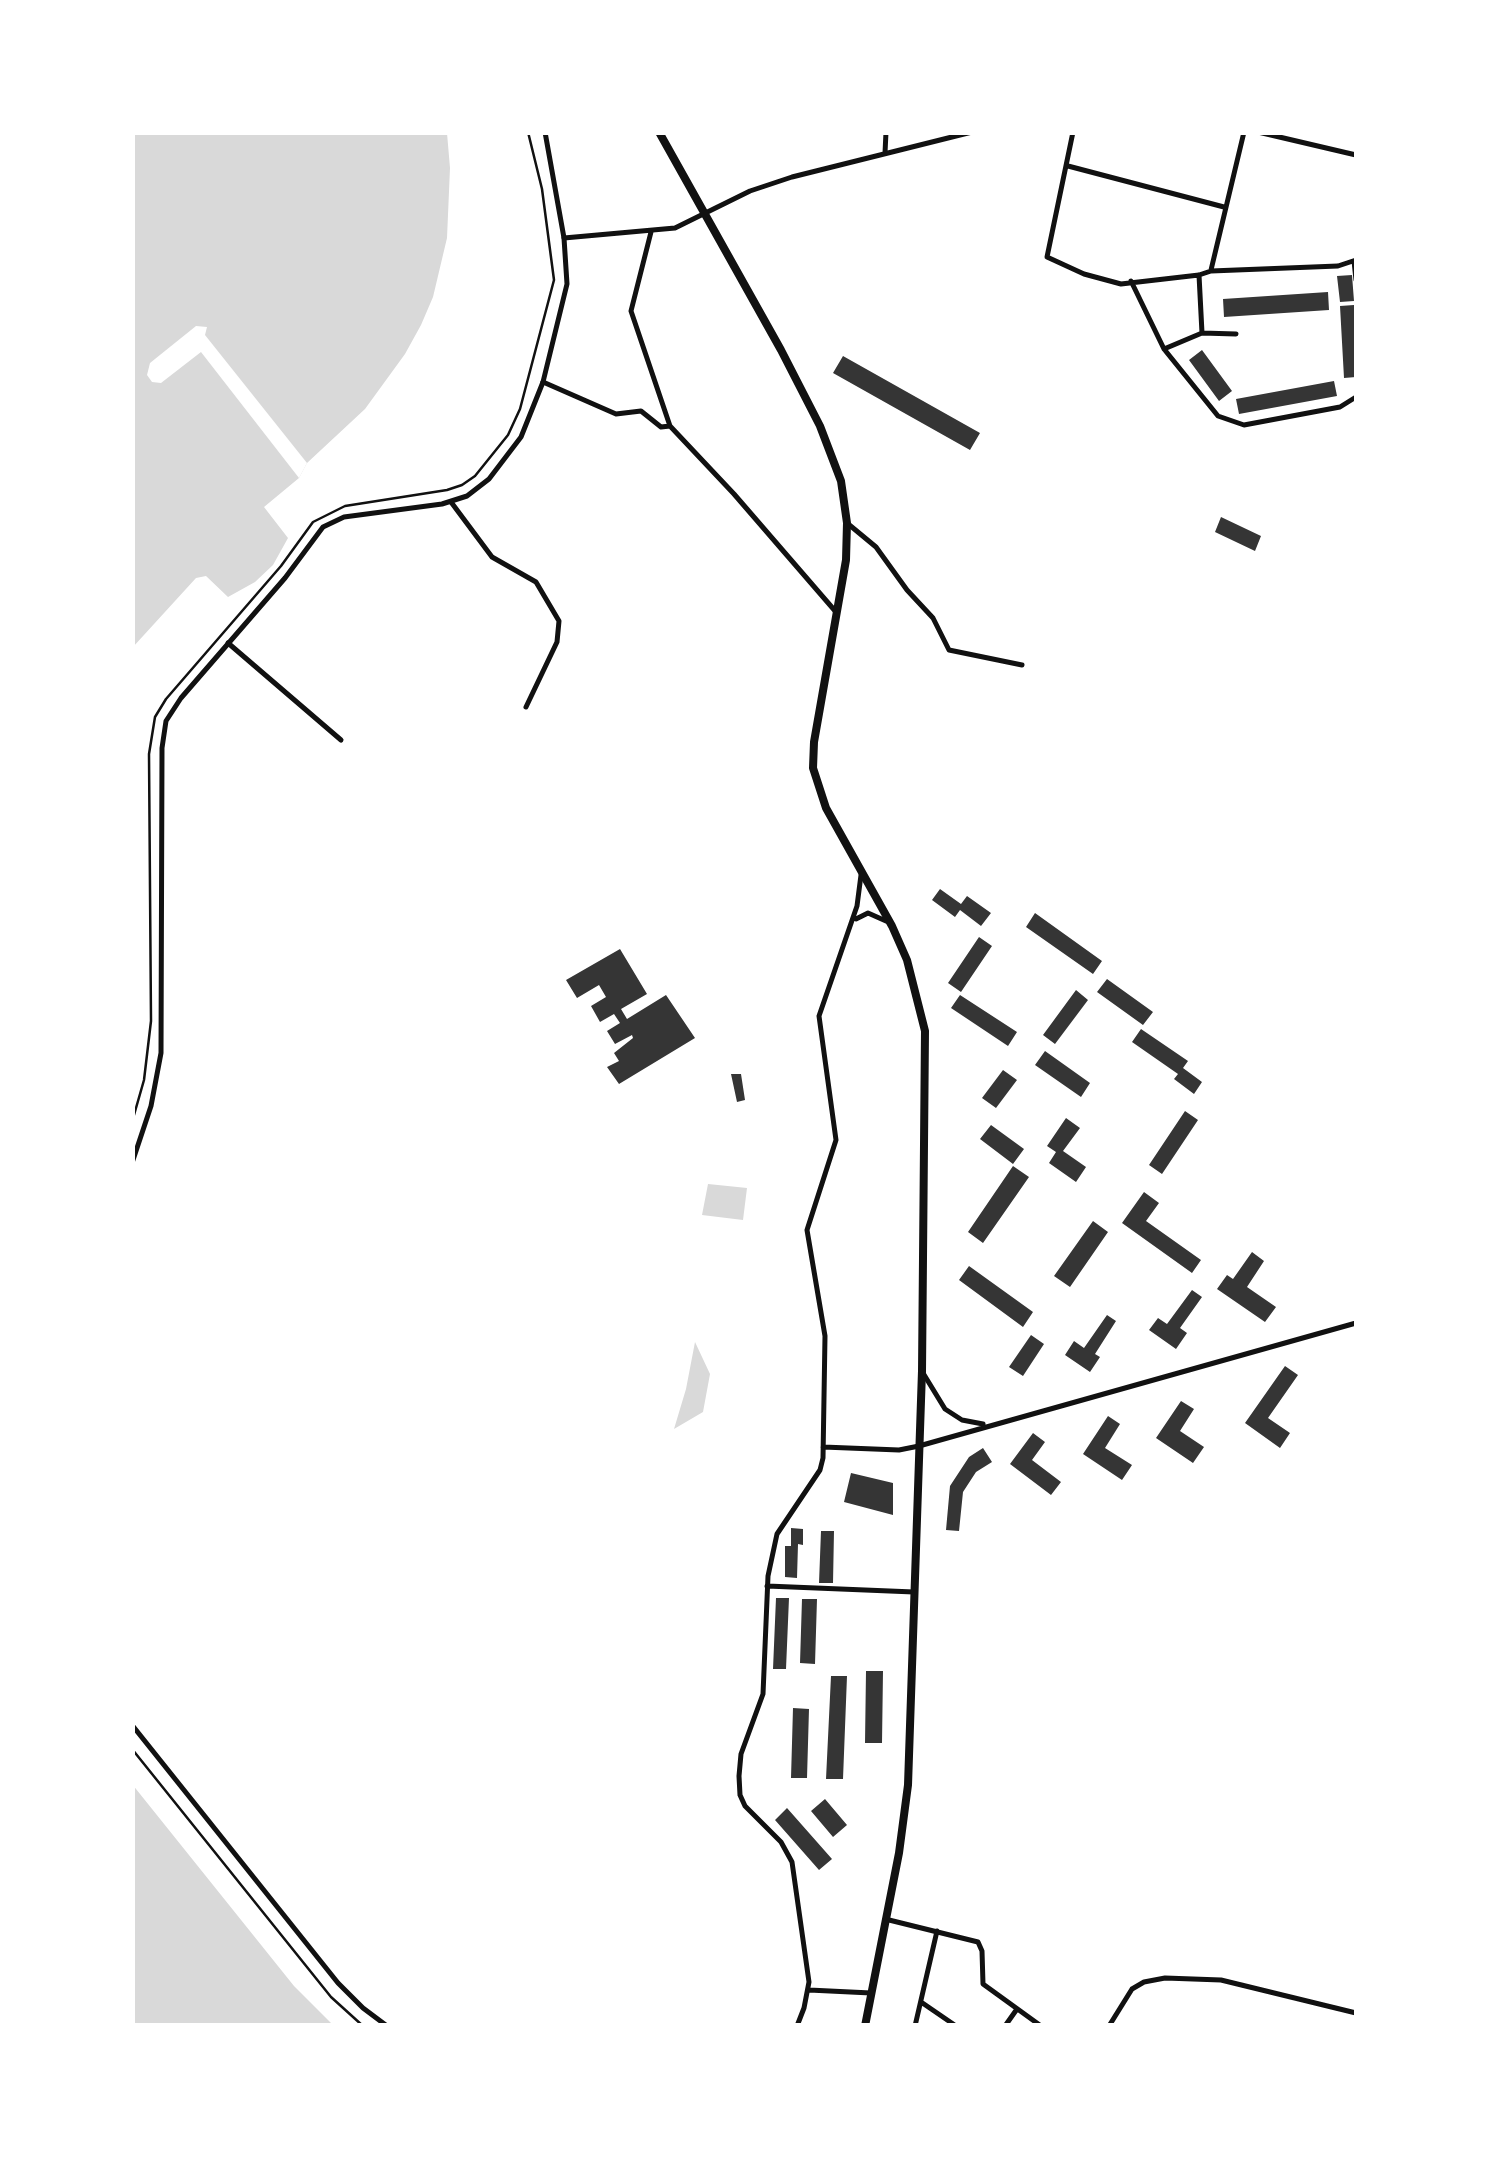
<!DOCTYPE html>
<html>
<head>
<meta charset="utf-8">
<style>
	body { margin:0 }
	#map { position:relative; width:1489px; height:2158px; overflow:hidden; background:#fff; font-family:"Source Sans 3",sans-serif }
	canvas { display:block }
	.frame { position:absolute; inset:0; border:135px solid #fff; pointer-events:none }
</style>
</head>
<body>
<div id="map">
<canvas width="1489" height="2158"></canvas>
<div class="frame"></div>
</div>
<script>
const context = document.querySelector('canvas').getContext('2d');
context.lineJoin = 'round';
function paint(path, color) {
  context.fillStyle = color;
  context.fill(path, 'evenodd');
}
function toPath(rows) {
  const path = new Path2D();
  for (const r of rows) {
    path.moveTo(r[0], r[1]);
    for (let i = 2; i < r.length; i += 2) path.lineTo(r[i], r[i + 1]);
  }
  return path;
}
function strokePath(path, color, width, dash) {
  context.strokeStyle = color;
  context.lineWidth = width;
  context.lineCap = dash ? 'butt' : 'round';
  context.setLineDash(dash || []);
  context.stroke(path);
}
paint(toPath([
	[133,133,447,133,450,168,447,238,433,297,421,325,405,354,365,409,307,463,299,478,264,507,288,538,273,565,255,582,228,597,206,576,196,578,133,647],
	[708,1184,747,1188,743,1220,702,1215],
	[695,1342,710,1374,703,1412,674,1429,686,1389],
	[132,1784,294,1986,333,2025,133,2025]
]), '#d9d9d9');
paint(toPath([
	[196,326,207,327,205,335,307,463,299,478,201,352,161,383,152,382,147,375,150,363]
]), '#fff');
paint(toPath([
	[1352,275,1354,301,1340,302,1337,276],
	[1328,292,1329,310,1224,317,1223,299],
	[1354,305,1356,377,1344,378,1340,306],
	[1202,350,1232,391,1219,401,1189,360],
	[843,356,980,433,970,450,833,373],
	[1334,381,1337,396,1239,414,1236,399],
	[1221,517,1261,536,1255,551,1215,532],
	[940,889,961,904,967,896,991,913,981,926,960,910,955,917,932,900],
	[1035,913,1102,961,1093,974,1026,927],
	[979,937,992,946,961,992,948,983],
	[620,949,647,994,621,1009,627,1019,666,995,695,1038,619,1084,607,1067,619,1061,614,1053,633,1038,632,1035,615,1044,607,1031,620,1023,614,1014,600,1022,591,1006,606,997,599,985,577,998,566,980],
	[1107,979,1153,1012,1143,1025,1097,992],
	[1076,990,1088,1000,1055,1044,1043,1035],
	[960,995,1017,1032,1008,1046,951,1008],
	[1141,1029,1188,1061,1183,1068,1202,1082,1194,1094,1174,1079,1178,1074,1132,1042],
	[1045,1051,1090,1083,1081,1097,1035,1065],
	[1003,1070,1017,1080,996,1108,982,1098],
	[731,1074,741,1074,745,1100,737,1102],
	[1185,1111,1198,1120,1162,1174,1149,1165],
	[1066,1118,1080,1128,1063,1151,1086,1167,1076,1182,1049,1163,1056,1152,1047,1146],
	[991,1125,1024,1149,1013,1164,980,1139],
	[1013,1166,1029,1177,983,1243,968,1232],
	[1144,1192,1159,1203,1146,1221,1201,1260,1192,1273,1122,1223],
	[1093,1221,1108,1232,1070,1287,1054,1276],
	[1252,1252,1264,1261,1247,1287,1276,1307,1265,1322,1217,1289,1227,1275,1233,1279],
	[969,1266,1033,1312,1023,1327,959,1280],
	[1192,1290,1202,1297,1180,1328,1187,1333,1176,1349,1149,1330,1158,1318,1167,1324],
	[1107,1315,1116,1321,1095,1354,1100,1357,1090,1372,1065,1355,1074,1341,1084,1348],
	[1031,1335,1044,1344,1023,1376,1009,1367],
	[1285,1366,1298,1375,1268,1418,1290,1433,1280,1448,1245,1423],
	[1181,1401,1194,1409,1180,1431,1204,1447,1193,1463,1156,1438],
	[1108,1416,1120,1424,1105,1448,1132,1465,1122,1480,1083,1454],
	[1033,1433,1045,1442,1032,1460,1061,1482,1051,1495,1010,1464],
	[983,1448,992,1462,976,1472,963,1492,959,1531,946,1530,950,1486,969,1457],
	[851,1473,893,1483,893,1515,844,1502],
	[791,1528,803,1529,803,1545,798,1544,797,1578,785,1577,785,1546,791,1546],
	[821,1531,834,1531,833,1583,819,1583],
	[776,1598,789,1598,786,1669,773,1669],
	[802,1599,817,1599,815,1664,800,1663],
	[866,1671,883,1671,882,1743,865,1743],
	[831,1676,847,1676,843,1779,826,1779],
	[793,1708,809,1709,807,1778,791,1778],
	[825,1799,847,1825,833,1837,811,1811],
	[787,1808,832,1859,819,1870,775,1820]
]), '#353535');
strokePath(toPath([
	[132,1122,144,1080,151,1021,149,754,155,717,166,699,281,566,313,522,345,506,447,490,462,485,475,476,508,435,520,409,554,280,542,189,528,132],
	[132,1749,331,1997,363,2026]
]), '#111', 2.5);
strokePath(toPath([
	[1073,132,1047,257,1084,274,1121,284,1199,275,1211,271,1338,266,1356,260],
	[1258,132,1356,155],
	[885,153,886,132],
	[1068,166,1224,207],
	[651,232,631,311,670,426,734,494,836,612],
	[564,238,675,228,750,191,792,177,972,132],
	[1354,261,1356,280],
	[1211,270,1244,132],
	[1199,275,1202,333,1236,334],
	[1131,281,1164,349,1218,416,1244,425,1340,407,1356,397],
	[1164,349,1202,333],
	[543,382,616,414,641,411,661,427,670,426],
	[451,502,492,557,536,582,559,621,557,642,526,707],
	[847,523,876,547,907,590,933,618,949,650,1022,665],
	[228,643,341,740],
	[856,919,868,913,886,921],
	[823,1447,899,1450,919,1446],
	[767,1586,914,1592],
	[885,1919,978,1942,982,1951,983,1984,1041,2026],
	[809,1990,871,1993],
	[921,2002,956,2026],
	[797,2026,804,2008,809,1982,792,1862,781,1842,745,1806,740,1795,739,1776,741,1754,763,1694,768,1576,777,1534,820,1470,823,1458,825,1336,807,1230,836,1140,819,1016,857,906,861,875],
	[915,2026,937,1931],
	[1005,2026,1017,2009],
	[1109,2026,1132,1989,1144,1982,1165,1978,1221,1980,1356,2013],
	[1161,2026,1178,2026]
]), '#111', 5);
strokePath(toPath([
	[132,1163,151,1106,161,1053,162,748,166,721,181,698,285,578,323,527,344,517,442,504,467,496,489,479,521,437,543,382,567,284,564,238,545,132],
	[923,1373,945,1409,962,1420,983,1424],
	[919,1446,1356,1323],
	[132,1725,338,1983,363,2008,387,2026]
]), '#111', 5);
strokePath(toPath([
	[659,132,781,350,820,426,841,481,847,523,846,560,814,742,813,768,826,808,892,926,907,960,925,1031,922,1371,908,1785,899,1853,865,2026]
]), '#111', 8);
</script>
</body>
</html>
